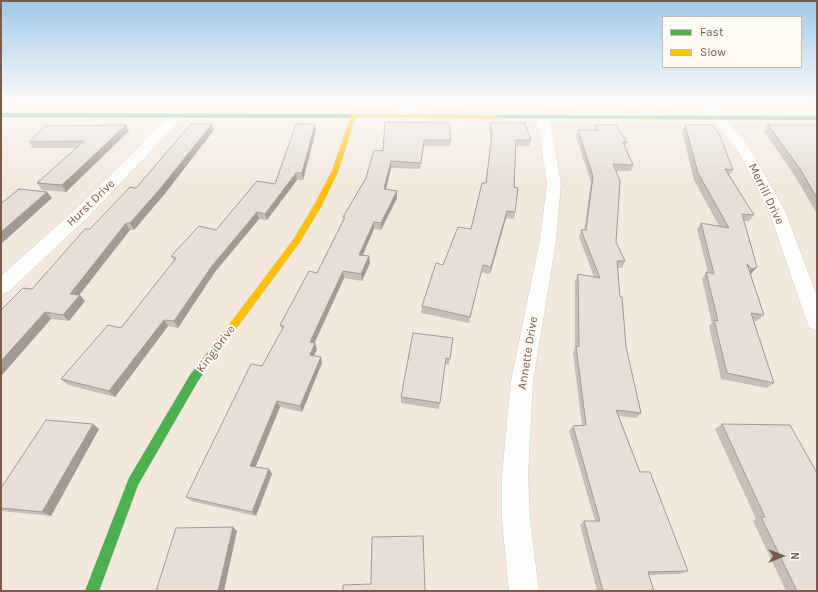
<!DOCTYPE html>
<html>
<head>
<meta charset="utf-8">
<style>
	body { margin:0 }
	#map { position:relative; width:818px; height:592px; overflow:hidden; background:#f9f5f0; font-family:Karla,sans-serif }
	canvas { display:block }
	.frame { position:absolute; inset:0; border:2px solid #7a5c4d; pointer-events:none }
	.legend { position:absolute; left:662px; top:16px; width:140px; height:52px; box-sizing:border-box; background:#fffaf3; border:1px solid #cabbb1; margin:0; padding:5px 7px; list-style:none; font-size:12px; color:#7a5c4d }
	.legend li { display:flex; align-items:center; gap:8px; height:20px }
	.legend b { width:20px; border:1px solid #cabbb1 }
	.north { position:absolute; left:762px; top:536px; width:40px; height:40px; -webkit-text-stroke:3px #fffaf3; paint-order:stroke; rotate:90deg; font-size:11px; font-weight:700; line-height:16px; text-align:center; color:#7a5c4d }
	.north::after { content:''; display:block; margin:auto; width:14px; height:18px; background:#7a5c4d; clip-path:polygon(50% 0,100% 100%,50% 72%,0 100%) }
</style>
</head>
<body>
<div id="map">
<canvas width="818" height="592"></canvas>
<div class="frame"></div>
<ul class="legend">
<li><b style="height:5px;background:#4caf50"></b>Fast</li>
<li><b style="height:5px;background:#ffc107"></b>Slow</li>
</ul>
<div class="north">N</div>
</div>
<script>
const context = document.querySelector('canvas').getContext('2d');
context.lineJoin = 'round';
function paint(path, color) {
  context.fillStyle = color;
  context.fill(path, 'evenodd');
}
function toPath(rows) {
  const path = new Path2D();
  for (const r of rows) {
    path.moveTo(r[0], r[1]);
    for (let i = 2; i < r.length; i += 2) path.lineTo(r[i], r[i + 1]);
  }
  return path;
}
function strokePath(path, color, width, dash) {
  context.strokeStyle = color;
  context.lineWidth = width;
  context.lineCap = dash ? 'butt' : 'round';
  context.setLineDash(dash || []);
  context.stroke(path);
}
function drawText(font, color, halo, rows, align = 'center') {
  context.font = font + ' Karla,sans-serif';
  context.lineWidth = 4;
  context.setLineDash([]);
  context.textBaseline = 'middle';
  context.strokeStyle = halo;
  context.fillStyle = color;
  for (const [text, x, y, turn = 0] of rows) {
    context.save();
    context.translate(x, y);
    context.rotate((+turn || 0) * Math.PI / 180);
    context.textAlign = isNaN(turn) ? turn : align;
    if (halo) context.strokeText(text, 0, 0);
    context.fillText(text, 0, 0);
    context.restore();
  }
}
paint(toPath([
	[1,100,817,100,817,110,1,107],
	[1,119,817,122,817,591,1,591]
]), '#f2e8de');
const street = toPath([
	[399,100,411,100,409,116,407,119,399,119,397,116,399,100],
	[696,100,708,100,748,145,785,211,817,296,817,330,810,328,807,322,769,211,737,149,696,100],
	[178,111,182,112,184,115,182,118,89,216,8,292,1,294,1,276,77,208,174,112,178,111],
	[543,113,547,114,549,117,561,184,556,240,533,381,528,475,530,520,539,591,509,591,502,520,502,475,511,381,540,240,547,184,537,117,539,114,543,113]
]);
const fast = toPath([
	[1,113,358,114,361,116,358,118,1,117,1,113],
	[495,115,817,116,817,120,493,118,492,117,495,115],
	[225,333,228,334,230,337,228,340,198,381,138,485,99,591,85,591,129,478,190,375,222,334,225,333]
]);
const slow = toPath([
	[354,114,495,115,498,117,495,119,356,117,338,171,321,207,300,242,228,340,225,341,222,340,220,337,222,334,293,240,313,207,332,171,351,116,354,114]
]);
strokePath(street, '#d7d1cb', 1);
strokePath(fast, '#d9d2cb', 1);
strokePath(slow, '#d9d2cb', 1);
paint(street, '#fefefd');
paint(fast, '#4caf50');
paint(slow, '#ffc107');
paint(toPath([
	[385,122,451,140,450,146,424,146,420,169,391,168,386,190,397,198,381,230,374,229,363,255,369,256,370,263,362,281,344,278,315,343,317,349,314,355,321,357,322,363,302,412,280,407,255,467,269,469,272,474,256,516,191,501,186,497,262,366,282,330,280,325,317,273,344,220,343,217,383,151],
	[490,123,531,140,529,146,516,146,514,187,515,212,514,219,506,218,490,274,481,272,469,323,421,313,422,306,443,265,471,229,486,183,491,140,489,129],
	[595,125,627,142,625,146,633,165,631,171,616,171,616,242,625,261,622,268,618,268,620,297,626,347,641,413,636,418,619,416,640,472,688,571,681,574,649,575,654,591,597,591,580,525,584,521,595,521,569,431,573,426,582,425,573,353,575,348,575,281,578,274,594,277,579,237,581,230,584,230,591,182,576,136,578,130,594,130],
	[685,125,733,170,729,175,754,215,749,221,744,221,757,267,751,274,750,274,764,315,757,321,754,321,774,383,767,388,721,379,709,326,712,323,702,279,706,272,708,273,697,229,701,223,719,226,694,180,682,131],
	[768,125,817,125,817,214,795,176,764,131],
	[214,130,163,196,134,230,130,230,79,295,85,301,69,321,51,319,1,376,32,289,90,229,136,188],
	[316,130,303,180,297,180,267,220,259,219,215,272,178,328,168,326,115,397,68,385,61,379,121,328,174,261,171,256,216,230,275,184],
	[129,131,66,192,42,190,37,183,77,148,33,148,29,142],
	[453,338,449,365,445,364,439,409,401,403,401,397],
	[93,424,99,429,51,516,1,511,1,488],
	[722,424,817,591,786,591,753,521,756,519,715,429]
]), '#c6bfb9');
paint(toPath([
	[212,124,214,130,163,196,134,230,130,223],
	[315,124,316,130,303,180,302,173],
	[126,125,129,131,66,192,62,185],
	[391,161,391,168,384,196,384,189],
	[296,173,297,180,267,220,265,214],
	[397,191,397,198,381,230,381,223],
	[47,192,52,198,1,244,1,232],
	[507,211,506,218,490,274,491,267],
	[257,212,259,219,215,272,178,328,174,321,212,266],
	[374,222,374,229,360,261,359,255],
	[126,223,130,230,77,298,80,295,85,301,69,321,63,315,70,294],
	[369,256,370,263,362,281,361,274],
	[757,267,751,274,746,276,752,269],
	[343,271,344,278,312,348,310,342],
	[45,312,51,319,1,376,1,361],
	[164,320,168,326,115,397,109,391],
	[315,343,317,349,312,361,310,355],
	[321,357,322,363,302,412,300,406],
	[277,401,280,407,254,471,250,466],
	[93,424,99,429,51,516,42,512],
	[269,469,272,474,256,516,252,512],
	[233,527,237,531,224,591,218,591]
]), '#a19b96');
const building = toPath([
	[385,122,449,123,451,140,424,140,421,163,391,161,384,189,397,191,381,223,374,222,359,255,369,256,361,274,343,271,310,342,315,343,310,355,321,357,300,406,277,401,250,466,269,469,252,512,186,497,251,364,262,366,284,326,280,325,309,271,317,273,345,217,343,217,366,178,374,150,383,151,385,122],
	[490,123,525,123,531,140,516,140,514,187,518,188,515,212,507,211,491,267,483,265,470,317,422,306,436,263,443,265,458,227,471,229,482,183,486,183,492,134,490,123],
	[191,124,212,124,160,189,130,223,126,223,70,294,80,295,63,315,45,312,1,361,1,310,23,288,32,289,85,229,90,229,130,187,136,188,191,124],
	[296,124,315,124,302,173,296,173,265,214,257,212,212,266,174,321,164,320,109,391,61,379,108,325,121,328,176,258,171,256,199,226,216,230,257,181,275,184,296,124],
	[126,125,62,185,37,183,84,141,29,142,45,126,126,125],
	[595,125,616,125,627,142,623,142,633,165,613,164,620,181,616,242,625,261,617,261,620,297,622,297,626,347,641,413,616,410,640,472,650,472,688,571,648,572,654,591,603,591,584,521,600,521,573,426,586,425,576,346,579,347,578,274,600,278,581,230,586,230,593,176,578,130,598,130,595,125],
	[685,125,712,125,719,133,733,170,725,169,754,215,742,214,757,267,752,269,747,264,764,315,751,313,774,383,727,373,714,320,718,321,706,272,714,274,701,223,729,228,698,173,685,125],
	[768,125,817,125,817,198,800,169,768,125],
	[19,189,47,192,1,232,1,202,3,202,19,189],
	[413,333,453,338,450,359,446,358,440,403,401,397,413,333],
	[46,420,93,424,42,512,1,508,1,488,46,420],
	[722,424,790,425,817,473,817,591,797,591,761,517,765,517,722,424],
	[233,527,218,591,156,591,176,528,233,527],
	[423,536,425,591,343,591,343,585,371,584,372,537,423,536]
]);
paint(building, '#e6ded7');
strokePath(building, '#a19b96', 1);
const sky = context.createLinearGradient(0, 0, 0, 183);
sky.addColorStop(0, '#9ec9e9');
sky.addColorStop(0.55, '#fcfaf8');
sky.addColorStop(1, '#fcfaf800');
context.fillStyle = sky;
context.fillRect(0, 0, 818, 183);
drawText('12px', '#7a5c4d', '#fffaf3', [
	["Merrill Drive",766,194,64],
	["Hurst Drive",91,203,-44],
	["King Drive",216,349,-53],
	["Annette Drive",528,353,-81]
]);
</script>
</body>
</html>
